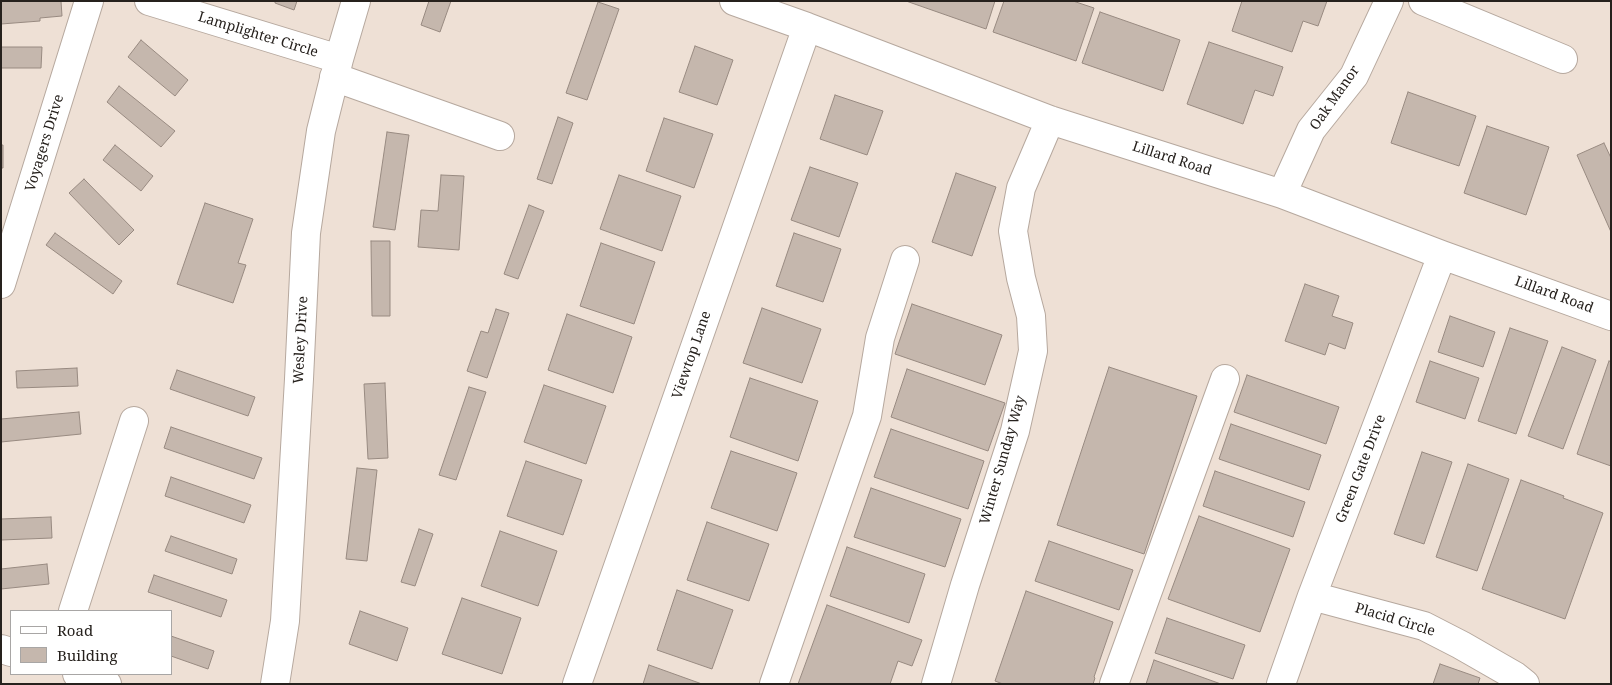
<!DOCTYPE html>
<html>
<head>
<meta charset="utf-8">
<style>
	body { margin:0 }
	#map { position:relative; width:1612px; height:685px; overflow:hidden; background:#eee0d5; font-family:"Noto Serif",serif }
	canvas { display:block }
	.frame { position:absolute; inset:0; border:2px solid #26211d; pointer-events:none }
	.legend { position:absolute; left:10px; top:610px; width:162px; height:65px; box-sizing:border-box; background:#fff; border:1px solid #a8a6a5; margin:0; padding:6px 9px; list-style:none; font-size:15px; color:#26211d }
	.legend li { display:flex; align-items:center; gap:10px; height:25px }
	.legend b { width:25px; border:1px solid #a8a6a5 }
</style>
</head>
<body>
<div id="map">
<canvas width="1612" height="685"></canvas>
<div class="frame"></div>
<ul class="legend">
<li><b style="height:6px;background:#fff"></b>Road</li>
<li><b style="height:14px;background:#c5b7ad"></b>Building</li>
</ul>
</div>
<script>
const context = document.querySelector('canvas').getContext('2d');
context.lineJoin = 'round';
function paint(path, color) {
  context.fillStyle = color;
  context.fill(path, 'evenodd');
}
function toPath(rows) {
  const path = new Path2D();
  for (const r of rows) {
    path.moveTo(r[0], r[1]);
    for (let i = 2; i < r.length; i += 2) path.lineTo(r[i], r[i + 1]);
  }
  return path;
}
function strokePath(path, color, width, dash) {
  context.strokeStyle = color;
  context.lineWidth = width;
  context.lineCap = dash ? 'butt' : 'round';
  context.setLineDash(dash || []);
  context.stroke(path);
}
function drawText(font, color, halo, rows, align = 'center') {
  context.font = font + ' "Noto Serif",serif';
  context.lineWidth = 4;
  context.setLineDash([]);
  context.textBaseline = 'middle';
  context.strokeStyle = halo;
  context.fillStyle = color;
  for (const [text, x, y, turn = 0] of rows) {
    context.save();
    context.translate(x, y);
    context.rotate((+turn || 0) * Math.PI / 180);
    context.textAlign = isNaN(turn) ? turn : align;
    if (halo) context.strokeText(text, 0, 0);
    context.fillText(text, 0, 0);
    context.restore();
  }
}
const building = toPath([
	[1,1,61,1,62,16,40,18,40,21,1,24,1,1],
	[275,1,297,1,294,10,275,3,275,1],
	[429,1,451,1,440,32,421,25,429,1],
	[906,1,995,1,986,29,906,1],
	[1004,1,1073,1,1094,8,1076,61,993,32,1004,1],
	[1242,1,1327,1,1318,26,1303,21,1292,52,1232,31,1242,1],
	[598,2,619,9,587,100,566,93,598,2],
	[1100,12,1180,40,1163,91,1082,63,1100,12],
	[141,40,188,80,175,96,128,57,141,40],
	[1209,42,1283,67,1273,96,1255,90,1243,124,1187,104,1209,42],
	[695,46,733,60,717,105,679,92,695,46],
	[1,47,42,47,41,68,1,68,1,47],
	[119,86,175,131,161,147,107,102,119,86],
	[1408,92,1476,116,1459,166,1391,143,1408,92],
	[835,95,883,111,867,155,820,139,835,95],
	[558,117,573,123,552,184,537,179,558,117],
	[664,118,713,134,694,188,646,171,664,118],
	[1487,126,1549,147,1526,215,1464,193,1487,126],
	[387,132,409,135,395,230,373,227,387,132],
	[1604,143,1611,158,1611,232,1577,155,1604,143],
	[1,145,3,145,3,168,1,168,1,145],
	[115,145,153,176,141,191,103,160,115,145],
	[810,167,858,183,839,237,791,220,810,167],
	[956,173,996,187,972,256,932,242,956,173],
	[441,175,464,176,459,250,418,247,421,210,438,211,441,175],
	[619,175,681,196,662,251,600,229,619,175],
	[84,179,134,230,119,245,69,193,84,179],
	[205,203,253,219,238,263,246,265,233,303,177,284,205,203],
	[529,205,544,211,518,279,504,274,529,205],
	[55,233,122,281,113,294,46,245,55,233],
	[794,233,841,249,823,302,776,286,794,233],
	[371,241,390,241,390,316,372,316,371,241],
	[601,243,655,262,634,324,580,306,601,243],
	[1305,284,1339,296,1332,316,1353,323,1345,349,1329,343,1325,355,1285,341,1305,284],
	[912,304,1002,335,985,385,895,354,912,304],
	[762,308,821,329,802,383,743,363,762,308],
	[496,309,509,313,487,378,467,371,481,331,488,333,496,309],
	[567,314,632,337,613,393,548,370,567,314],
	[1450,316,1495,332,1483,367,1438,352,1450,316],
	[1510,328,1548,341,1516,434,1478,421,1510,328],
	[1562,347,1596,360,1563,449,1528,436,1562,347],
	[1430,361,1479,378,1465,419,1416,402,1430,361],
	[1609,361,1611,362,1611,466,1577,454,1609,361],
	[1109,367,1197,396,1144,554,1057,525,1109,367],
	[77,368,78,386,17,388,16,371,77,368],
	[907,369,1005,403,988,451,891,417,907,369],
	[177,370,255,397,248,416,170,389,177,370],
	[1247,375,1339,407,1326,444,1234,412,1247,375],
	[750,378,818,401,798,461,730,437,750,378],
	[385,383,388,458,368,459,364,384,385,383],
	[544,385,606,406,586,464,524,442,544,385],
	[469,387,486,392,456,480,439,475,469,387],
	[79,412,81,434,1,442,1,419,79,412],
	[1231,424,1321,455,1309,490,1219,459,1231,424],
	[171,427,262,458,254,479,164,448,171,427],
	[891,429,984,461,968,509,874,477,891,429],
	[731,451,797,473,777,531,711,508,731,451],
	[1422,452,1452,462,1424,544,1394,534,1422,452],
	[526,461,582,480,563,535,507,516,526,461],
	[1468,464,1509,479,1477,571,1436,557,1468,464],
	[357,468,377,470,367,561,346,559,357,468],
	[1215,471,1305,502,1293,537,1203,506,1215,471],
	[171,477,251,505,244,523,165,496,171,477],
	[1521,480,1564,496,1563,498,1603,513,1565,619,1482,589,1521,480],
	[871,488,961,519,945,567,854,537,871,488],
	[1199,516,1290,549,1260,632,1168,599,1199,516],
	[51,517,52,538,1,540,1,519,51,517],
	[707,522,769,544,749,601,687,580,707,522],
	[419,529,433,534,415,586,401,582,419,529],
	[500,531,557,551,538,606,481,586,500,531],
	[171,536,237,559,232,574,165,551,171,536],
	[1049,541,1133,570,1119,610,1035,581,1049,541],
	[847,547,925,574,909,623,830,596,847,547],
	[47,564,49,584,1,589,1,569,47,564],
	[154,575,227,600,221,617,148,592,154,575],
	[677,590,733,610,712,669,657,650,677,590],
	[1026,591,1113,622,1094,677,1095,678,1093,684,1003,684,995,681,1026,591],
	[462,598,521,618,502,674,442,654,462,598],
	[827,605,922,640,912,666,898,661,890,684,798,684,827,605],
	[360,611,408,628,397,661,349,644,360,611],
	[1167,618,1245,645,1233,679,1155,653,1167,618],
	[171,636,214,651,208,669,171,656,171,636],
	[1154,660,1221,684,1146,684,1154,660],
	[1440,664,1480,678,1478,684,1433,684,1440,664],
	[649,665,702,684,643,684,649,665]
]);
paint(building, '#c5b7ad');
strokePath(building, '#988a81', 1);
const minor = toPath([
	[149,1,339,59],
	[734,1,807,27,1050,120,1282,194,1442,255,1611,316],
	[1423,1,1563,59],
	[334,77,500,136],
	[1282,194,1311,130,1354,76,1389,1],
	[1,284,89,1],
	[1312,596,1424,626,1461,645,1515,676,1525,684],
	[73,611,134,421],
	[1,649,11,652],
	[77,674,107,684],
	[275,684,285,621,299,379,306,233,321,131,339,59,356,1],
	[577,684,807,27],
	[774,684,867,416,880,338,905,260],
	[936,684,965,585,1015,431,1033,351,1031,316,1021,278,1013,231,1021,188,1050,120],
	[1114,684,1225,379],
	[1281,684,1312,596,1442,255]
]);
strokePath(minor, '#b6a89e', 30);
strokePath(minor, '#fff', 28);
drawText('14px', '#26211d', '#fff', [
	["Lamplighter Circle",258,35,17],
	["Oak Manor",1335,98,-55],
	["Voyagers Drive",45,143,-73],
	["Lillard Road",1172,159,18],
	["Lillard Road",1554,295,20],
	["Wesley Drive",301,340,-87],
	["Viewtop Lane",692,355,-71],
	["Winter Sunday Way",1003,460,-74],
	["Green Gate Drive",1361,469,-69],
	["Placid Circle",1395,620,17]
]);
</script>
</body>
</html>
